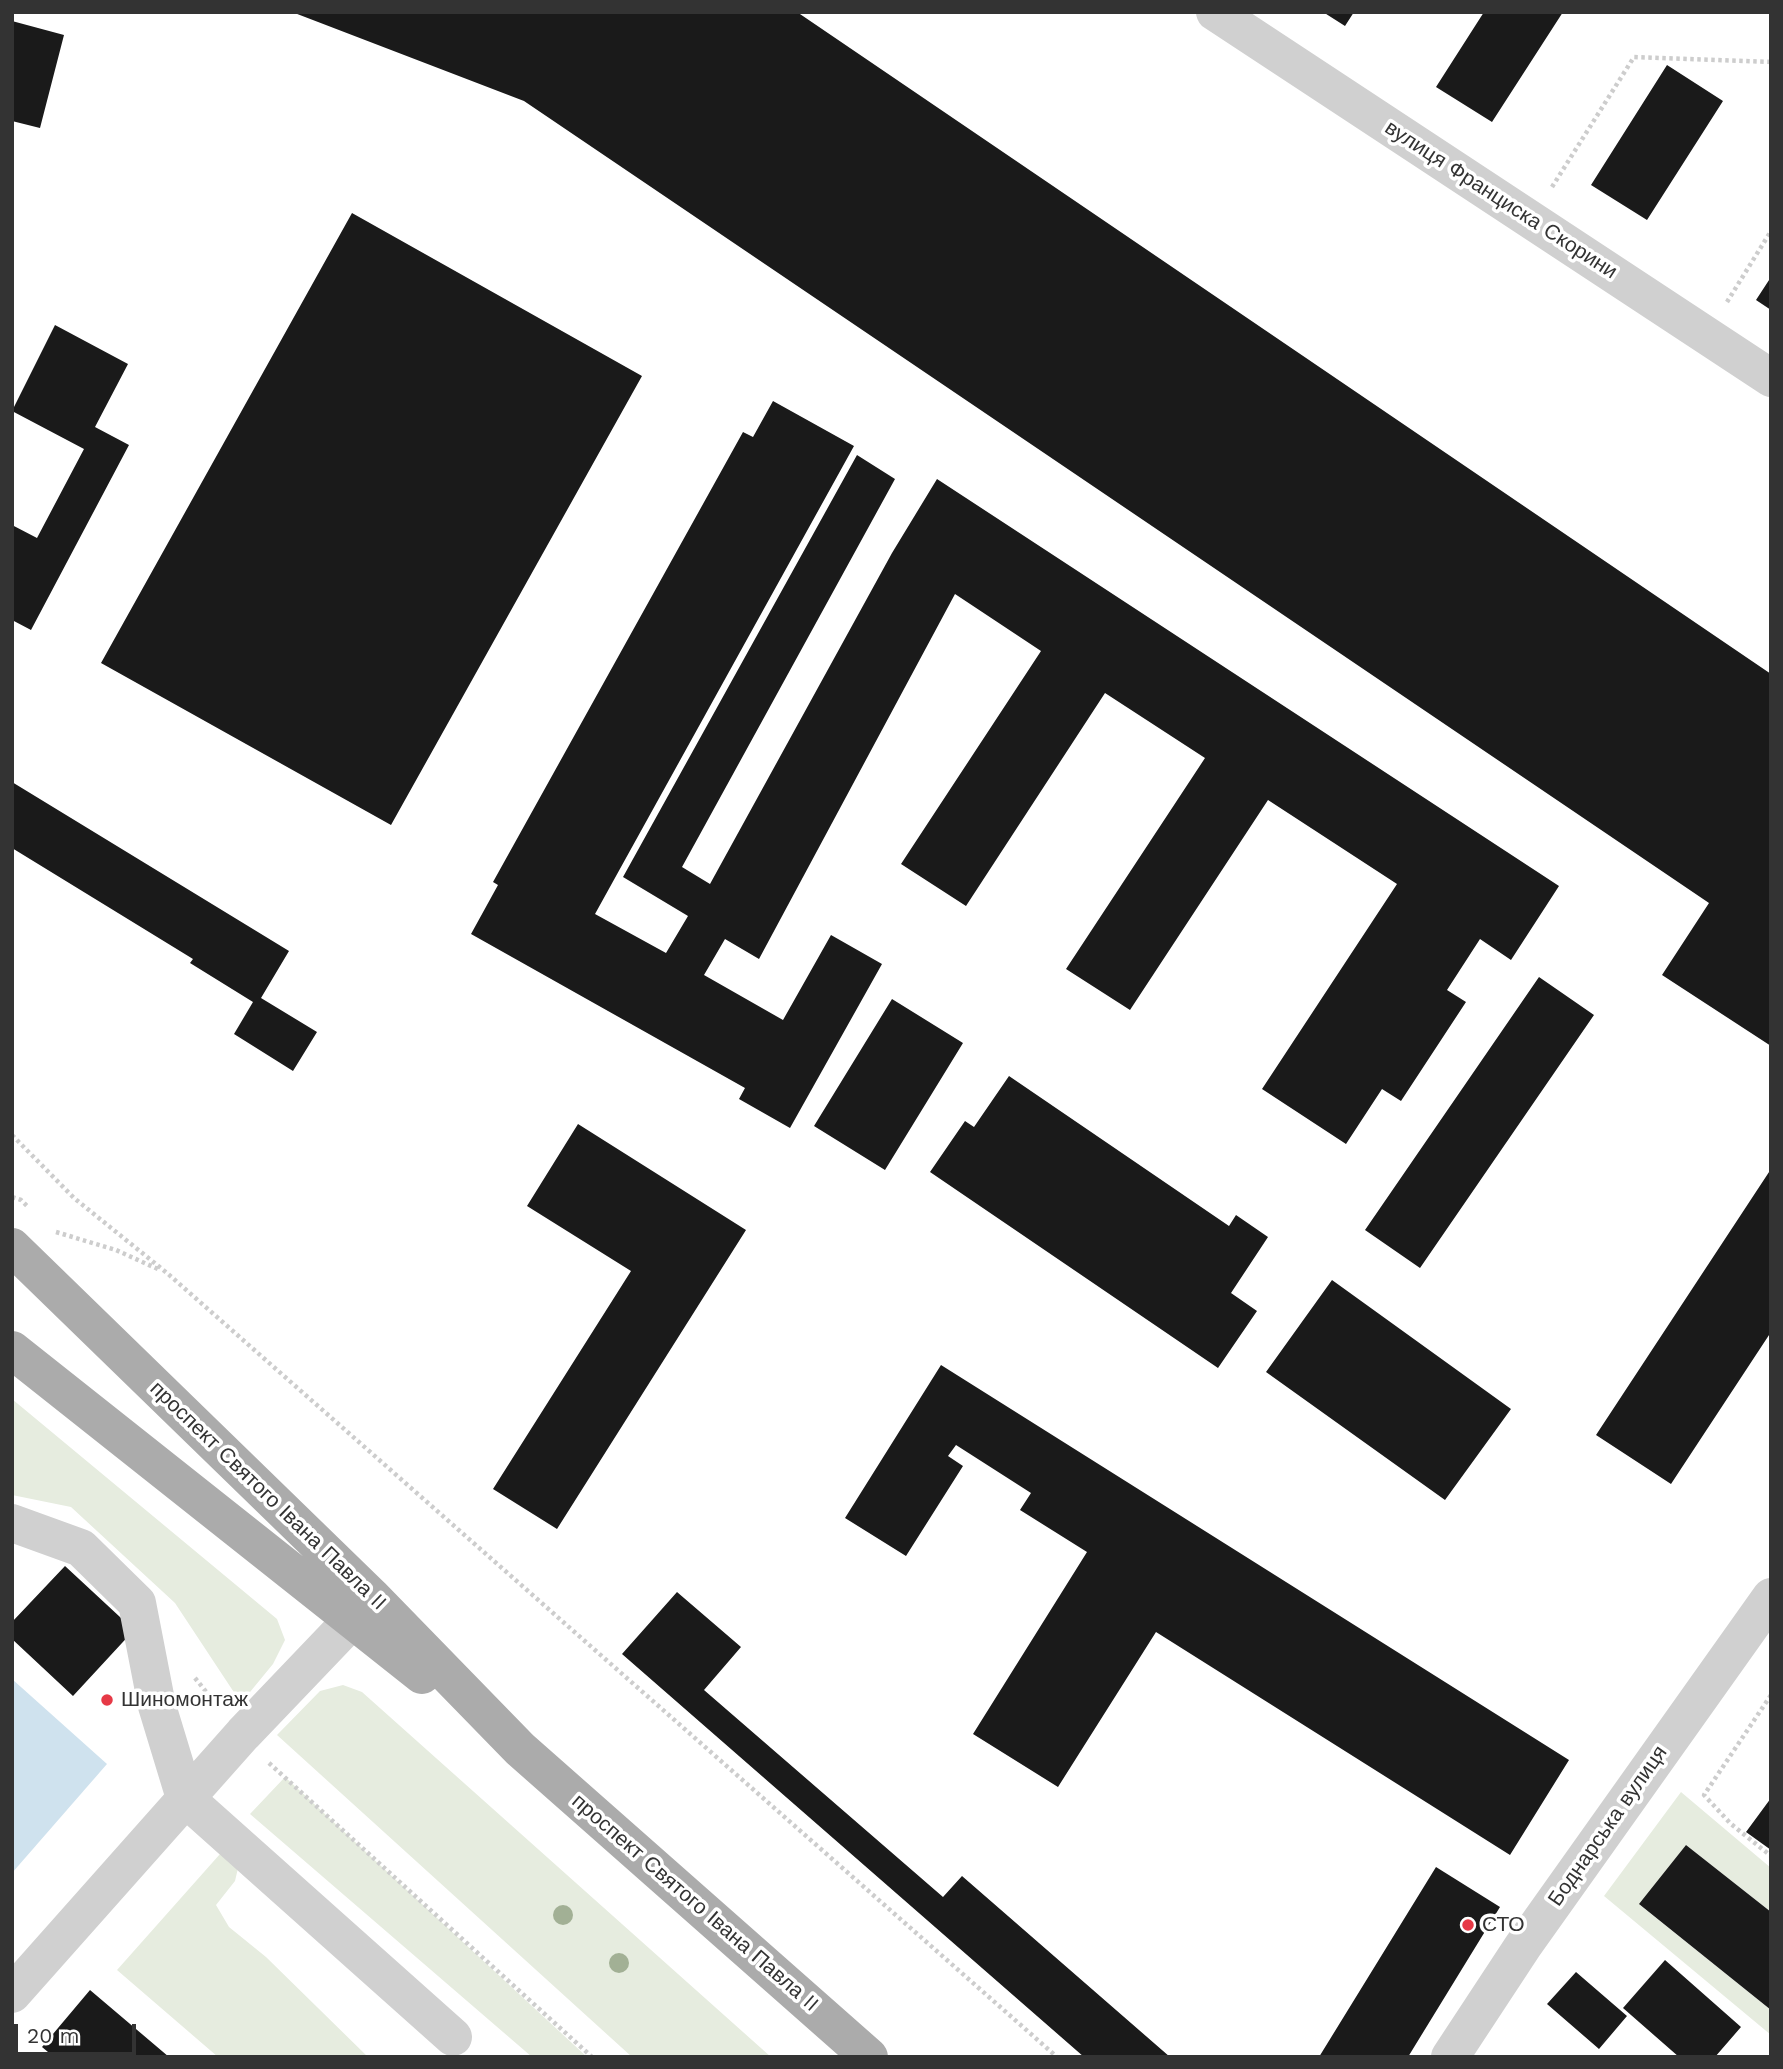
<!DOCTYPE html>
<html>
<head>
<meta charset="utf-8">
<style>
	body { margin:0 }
	#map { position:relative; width:1783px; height:2069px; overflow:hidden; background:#fff; font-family:"Work Sans",sans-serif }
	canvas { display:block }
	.frame { position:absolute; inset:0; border:14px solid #333; pointer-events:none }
	.scale { position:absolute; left:14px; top:2024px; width:122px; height:32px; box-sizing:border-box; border:4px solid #333; border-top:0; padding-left:9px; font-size:21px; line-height:24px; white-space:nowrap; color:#333; -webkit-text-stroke:5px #fff; paint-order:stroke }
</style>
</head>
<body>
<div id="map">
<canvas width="1783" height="2069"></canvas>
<div class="frame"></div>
<div class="scale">20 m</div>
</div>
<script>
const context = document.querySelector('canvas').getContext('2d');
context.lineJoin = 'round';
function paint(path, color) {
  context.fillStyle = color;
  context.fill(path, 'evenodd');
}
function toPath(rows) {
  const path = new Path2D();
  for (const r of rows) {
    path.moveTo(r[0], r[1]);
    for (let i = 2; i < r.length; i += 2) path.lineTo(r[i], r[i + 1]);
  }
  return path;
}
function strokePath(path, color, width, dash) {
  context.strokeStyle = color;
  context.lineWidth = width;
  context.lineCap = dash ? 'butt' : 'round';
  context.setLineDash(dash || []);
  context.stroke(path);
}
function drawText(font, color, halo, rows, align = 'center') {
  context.font = font + ' "Work Sans",sans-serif';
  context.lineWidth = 7;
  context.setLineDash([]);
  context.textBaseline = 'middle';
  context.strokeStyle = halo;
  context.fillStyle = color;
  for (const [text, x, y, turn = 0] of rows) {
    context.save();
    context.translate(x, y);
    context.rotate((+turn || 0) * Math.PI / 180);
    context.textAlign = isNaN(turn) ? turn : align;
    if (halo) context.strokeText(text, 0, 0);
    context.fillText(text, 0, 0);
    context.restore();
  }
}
paint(toPath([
	[12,1399,277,1619,285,1640,273,1664,241,1703,175,1603,71,1507,12,1495],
	[343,1685,362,1692,771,2057,632,2057,277,1735,320,1691],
	[285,1777,587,2057,532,2057,250,1814],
	[1681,1792,1771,1868,1771,1912,1686,1845,1640,1905,1771,2010,1771,2035,1604,1896],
	[228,1845,239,1864,235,1881,216,1905,229,1927,266,1957,368,2057,218,2057,117,1970]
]), '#e6ecdf');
paint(toPath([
	[12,1679,107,1764,12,1873]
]), '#cfe2ee');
paint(toPath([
	[292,12,797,12,1771,674,1771,1046,1662,975,1709,903,524,101],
	[1323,12,1354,12,1345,26],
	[1484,12,1563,12,1492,122,1436,87],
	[12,21,64,35,40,128,12,121],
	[1667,65,1723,101,1647,220,1591,185],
	[352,213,642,376,391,825,101,663],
	[1771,277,1771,310,1756,300],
	[55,325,128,364,95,427,129,445,31,630,12,620,12,525,37,538,84,449,12,411],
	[773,401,854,446,595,914,666,953,688,916,623,877,857,455,895,479,682,867,710,884,892,553,937,479,1559,886,1511,960,1480,939,1447,990,1466,1002,1401,1101,1382,1089,1346,1144,1262,1089,1397,884,1268,800,1130,1010,1066,969,1205,758,1105,693,966,906,901,864,1041,651,955,594,759,959,725,939,704,975,783,1020,831,935,882,964,790,1128,739,1099,745,1088,471,934,498,885,493,882,743,432,753,437],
	[12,782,289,951,261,998,317,1032,293,1071,234,1034,253,1002,190,963,193,959,12,848],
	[1539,977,1594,1015,1420,1268,1365,1230],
	[892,999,963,1043,885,1170,814,1126],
	[1009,1076,1229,1226,1236,1215,1268,1237,1231,1293,1257,1311,1218,1368,930,1172,965,1121,974,1127],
	[578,1124,746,1230,557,1529,493,1489,631,1271,527,1206],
	[1771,1169,1771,1332,1671,1484,1596,1435],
	[1332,1280,1511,1409,1445,1500,1266,1372],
	[941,1365,1569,1760,1510,1855,1156,1632,1058,1787,973,1734,1087,1552,1020,1510,1031,1493,956,1445,948,1456,963,1466,906,1556,845,1518],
	[65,1566,134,1630,73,1696,12,1639,12,1622],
	[677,1592,741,1647,704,1690,943,1897,962,1876,1170,2057,1084,2057,622,1654],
	[1771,1798,1771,1850,1746,1832],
	[1686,1845,1771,1912,1771,2010,1639,1904],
	[1436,1867,1500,1907,1408,2057,1319,2057],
	[1665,1960,1741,2027,1715,2057,1679,2057,1623,2008],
	[1576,1972,1627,2016,1599,2049,1547,2004],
	[90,1990,169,2057,54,2057,42,2047]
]), '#1a1a1a');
strokePath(toPath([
	[1552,187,1634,57,1771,62],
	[1727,302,1771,231],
	[12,1135,74,1198,167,1273,1057,2057],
	[12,1197,21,1200,29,1208],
	[56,1232,116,1250,160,1270],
	[195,1678,216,1704],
	[1771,1695,1704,1795,1731,1824,1771,1856],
	[269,1763,592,2057]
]), '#cdcdcd', 4.5, [3.5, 3.5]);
strokePath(toPath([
	[1215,12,1771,378],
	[12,1523,81,1548,137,1603,157,1706,185,1798],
	[185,1798,453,2037],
	[12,1994,243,1734,351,1621],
	[1450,2057,1523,1946,1771,1597]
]), '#d0d0d0', 38);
strokePath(toPath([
	[12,1247,371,1596,520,1749,869,2057],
	[12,1350,422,1675]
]), '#ababab', 38);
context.fillStyle = '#a2b095';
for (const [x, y] of [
	[563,1915],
	[619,1963]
]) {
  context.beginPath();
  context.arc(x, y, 10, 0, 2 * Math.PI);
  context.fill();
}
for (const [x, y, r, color] of [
	[107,1700,7,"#e63946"],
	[1468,1925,7,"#e63946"]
]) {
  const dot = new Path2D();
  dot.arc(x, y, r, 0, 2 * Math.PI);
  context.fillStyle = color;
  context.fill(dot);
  strokePath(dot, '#fff', 2.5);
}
drawText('21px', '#333', '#fff', [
	["вулиця Франциска Скорини",1501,200,33],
	["проспект Святого Івана Павла II",268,1496,44],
	["Боднарська вулиця",1608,1826,-55],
	["проспект Святого Івана Павла II",695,1903,41]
]);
drawText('21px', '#333', '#fff', [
	["Шиномонтаж",121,1700],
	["СТО",1482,1925]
], 'left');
</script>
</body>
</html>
